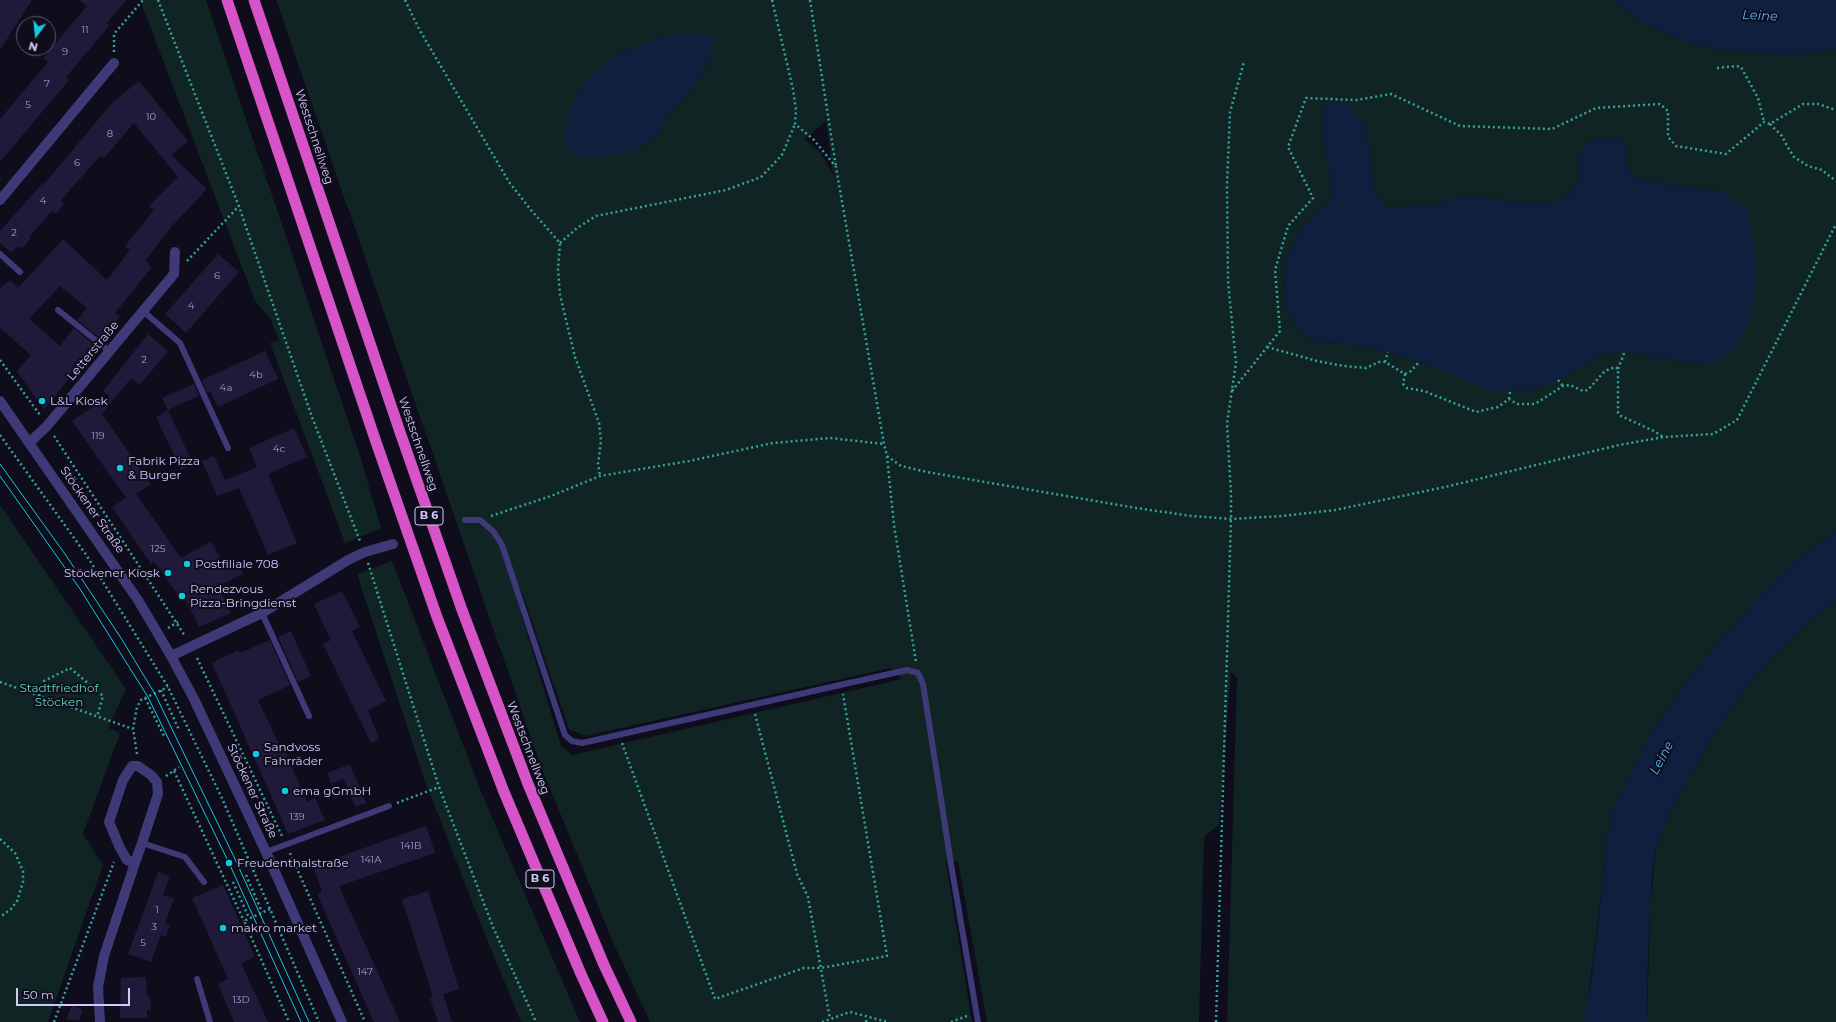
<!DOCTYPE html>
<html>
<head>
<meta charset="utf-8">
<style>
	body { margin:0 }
	#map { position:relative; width:1836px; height:1022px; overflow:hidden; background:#0f0c1b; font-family:Montserrat,sans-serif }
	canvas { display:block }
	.north { position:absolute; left:16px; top:16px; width:40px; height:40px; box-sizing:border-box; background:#0f0c1b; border:1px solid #5c5875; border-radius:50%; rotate:195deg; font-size:11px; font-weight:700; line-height:16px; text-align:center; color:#d0cafb }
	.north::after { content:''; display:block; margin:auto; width:14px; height:18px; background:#10cce1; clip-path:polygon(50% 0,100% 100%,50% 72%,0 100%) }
	.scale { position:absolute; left:16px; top:988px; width:114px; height:18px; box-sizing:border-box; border:2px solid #d0cafb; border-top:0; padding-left:5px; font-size:12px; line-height:14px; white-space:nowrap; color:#d0cafb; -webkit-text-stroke:3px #0f0c1b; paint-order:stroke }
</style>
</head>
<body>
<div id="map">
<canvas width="1836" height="1022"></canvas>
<div class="north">N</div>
<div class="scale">50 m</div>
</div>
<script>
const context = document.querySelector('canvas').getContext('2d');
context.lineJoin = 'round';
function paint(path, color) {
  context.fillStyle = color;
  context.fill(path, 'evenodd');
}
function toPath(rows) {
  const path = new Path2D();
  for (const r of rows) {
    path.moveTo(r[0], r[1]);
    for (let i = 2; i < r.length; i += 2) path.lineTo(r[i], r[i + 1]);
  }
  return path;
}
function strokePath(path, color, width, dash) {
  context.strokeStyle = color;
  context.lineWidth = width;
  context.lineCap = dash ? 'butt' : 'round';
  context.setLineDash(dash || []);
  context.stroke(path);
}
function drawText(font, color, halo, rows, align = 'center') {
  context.font = font + ' Montserrat,sans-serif';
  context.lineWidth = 4;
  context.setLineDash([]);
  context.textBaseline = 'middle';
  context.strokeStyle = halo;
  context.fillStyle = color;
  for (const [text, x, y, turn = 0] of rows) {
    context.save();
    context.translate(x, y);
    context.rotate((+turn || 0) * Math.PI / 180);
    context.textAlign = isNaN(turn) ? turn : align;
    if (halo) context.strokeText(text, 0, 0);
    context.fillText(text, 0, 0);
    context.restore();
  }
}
paint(toPath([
	[140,0,206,0,361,459,381,528,345,543,270,343,279,341,270,318,255,301],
	[276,0,1612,0,1646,25,1690,43,1717,49,1781,55,1807,54,1836,49,1836,531,1797,560,1756,600,1711,651,1671,703,1651,733,1611,815,1606,843,1604,874,1585,1022,1227,1022,1237,678,1231,672,1219,825,1204,837,1199,1022,987,1022,958,861,946,863,972,1022,650,1022,612,940,540,764],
	[665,36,712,55,698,82,667,116,658,137,638,148,564,136,578,90,619,53],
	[1324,105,1363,121,1370,153,1375,194,1387,207,1427,206,1464,197,1490,198,1514,202,1544,204,1569,196,1577,183,1579,157,1588,142,1605,137,1624,140,1626,161,1631,175,1659,183,1724,193,1705,364,1655,358,1625,351,1601,356,1558,380,1531,390,1510,392,1388,352,1344,343,1320,344,1302,334,1290,317,1286,305,1284,275,1289,252,1301,228,1331,200,1329,169,1322,137],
	[826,121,833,175,820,152,805,139],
	[522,592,569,729,586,736,891,668,902,679,572,755,561,746,515,593],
	[0,505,126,689,108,728,120,733,83,834,103,865,48,1022,0,1022],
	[392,561,482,794,580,1022,521,1022,484,932,425,781,357,574],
	[1836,600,1836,1022,1647,1022,1650,906,1656,849,1669,814,1717,729,1745,689,1770,659,1809,622]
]), '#102424');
paint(toPath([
	[1612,0,1836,0,1836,49,1807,54,1781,55,1717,49,1690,43,1646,25],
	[694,33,713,37,712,55,698,82,667,116,658,137,638,148,610,156,585,158,570,152,564,136,570,112,578,90,598,70,619,53,642,44,665,36],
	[1334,102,1347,105,1363,121,1370,153,1375,194,1387,207,1427,206,1464,197,1490,198,1514,202,1544,204,1569,196,1577,183,1579,157,1588,142,1605,137,1624,140,1626,161,1631,175,1659,183,1724,193,1747,210,1756,258,1756,290,1747,328,1732,353,1705,364,1655,358,1625,351,1601,356,1558,380,1531,390,1510,392,1488,390,1428,365,1388,352,1344,343,1320,344,1302,334,1290,317,1286,305,1284,275,1289,252,1301,228,1331,200,1329,169,1322,137,1324,105],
	[1836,531,1836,600,1809,622,1770,659,1745,689,1717,729,1669,814,1656,849,1652,874,1648,952,1647,1022,1585,1022,1584,1016,1591,983,1604,874,1606,843,1611,815,1651,733,1671,703,1711,651,1756,600,1797,560]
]), '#0e203d');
paint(toPath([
	[0,0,32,0,0,50],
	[79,0,126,0,107,23,109,26,66,77,69,80,0,162,0,119,48,62,43,58,87,6],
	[139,81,188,141,171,155,207,189,172,226,145,261,152,267,115,313,120,317,102,340,77,320,87,308,60,286,29,319,60,346,74,328,93,344,70,374,72,375,44,410,17,371,31,355,0,328,0,288,11,280,18,288,63,239,107,280,130,250,125,246,154,210,149,206,178,177,134,123,104,158,101,155,61,200,64,203,56,214,52,211,29,237,31,238,22,249,18,246,11,253,0,243,0,231,43,183,44,184,113,102],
	[218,254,239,272,186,333,165,314],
	[148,334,168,351,140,385,131,378,102,414,151,484,136,494,181,558,211,542,224,565,236,559,243,574,218,586,231,613,199,627,184,596,181,599,154,562,151,564,112,507,126,498,72,421,109,396,103,391],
	[265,351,278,379,218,407,210,391,207,392,202,380],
	[194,384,199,396,168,410,162,398],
	[168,410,193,464,181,470,156,417],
	[294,428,307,457,268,474,297,543,268,555,239,488,217,496,202,461,214,456,225,480,257,467,249,448],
	[342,591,360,627,352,631,386,701,368,710,379,739,371,743,323,644,331,640,314,604],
	[291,631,311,676,298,682,278,637],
	[270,640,290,685,258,700,284,754,286,753,307,802,315,798,325,820,288,834,212,663,238,650,240,653],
	[350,764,366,803,355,807,344,779,331,784,327,773],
	[426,826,435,853,339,886,400,1022,374,1022,317,894,322,892,313,866],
	[158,872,170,876,163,895,174,899,165,923,170,925,166,937,161,935,151,962,128,954],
	[223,885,255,957,241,963,268,1022,234,1022,218,984,228,979,192,898],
	[428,891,459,989,435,997,443,994,452,1022,438,1022,430,998,433,997,402,899],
	[146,977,147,997,150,997,151,1010,147,1010,147,1018,120,1018,121,978],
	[72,1005,83,1010,79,1020,66,1020]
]), '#201a3a');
strokePath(toPath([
	[158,0,238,204,312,417,360,541],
	[405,0,419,29,509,182,531,210,560,243,558,269,560,295,575,357,599,423,601,441,598,464,600,476],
	[772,0,793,89,796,110,795,124,814,140,836,167,884,444,887,456,894,525,916,662],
	[810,0,836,167],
	[114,52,114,34,143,0],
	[1717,68,1736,66,1741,67,1758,98,1764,122],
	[1770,124,1782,136,1787,146,1794,157,1808,166,1822,170,1836,181],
	[560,243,577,228,596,216,726,190,761,177,782,155,795,124],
	[187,261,239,206],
	[1267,347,1317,361,1344,366,1366,368,1379,362,1385,362,1405,374,1403,384,1407,388,1424,391,1476,412,1498,407,1509,399,1517,404,1535,404,1563,386,1570,385,1583,391,1588,390,1603,373,1609,369,1616,367,1618,369,1618,413,1621,416,1654,431,1663,437],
	[0,360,40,415],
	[1385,362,1388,352],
	[1618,369,1625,351],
	[1405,374,1411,371,1419,362],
	[1558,380,1563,386],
	[1232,391,1280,331,1275,270,1288,226,1313,198,1288,147,1306,98,1356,100,1391,94,1460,126,1552,129,1596,108,1660,104,1668,111,1668,137,1676,146,1726,154,1764,122,1770,124,1803,104,1818,104,1836,110],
	[1509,399,1510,392],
	[0,435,87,556,168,687,221,796,319,1022],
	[54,436,185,636],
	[887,456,901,466,927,472,1136,508,1192,516,1231,519,1282,516,1335,510,1445,487,1619,445,1664,437,1713,434,1737,420,1836,224],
	[491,516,551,496,600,476,689,461,773,443,830,438,884,444],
	[368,563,439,787,493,927,536,1022],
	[168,628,178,622],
	[197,658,282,836],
	[0,682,133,729],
	[161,690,179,730],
	[39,696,44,681,70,668,103,696,97,717],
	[145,698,164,736],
	[755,714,797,874,808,897,830,1019],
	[622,743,715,999,804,968,821,968,887,956,843,694],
	[137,754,133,729,137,707,141,700,168,687],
	[174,771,244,921],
	[166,776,179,767],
	[397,803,439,787],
	[0,839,15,853,23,871,23,882,17,901,11,909,0,917],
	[290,853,365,1022],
	[246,875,262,912],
	[233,882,249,918],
	[270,909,244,921,289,1022],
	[54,1022,114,862],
	[822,1022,850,1012,888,1022],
	[866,1022,867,1017],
	[951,1022,967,1016],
	[1216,1022,1231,519,1231,495,1227,423,1236,363,1228,281,1227,184,1230,112,1244,62]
]), '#35a49e', 2.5, [2, 3]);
strokePath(toPath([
	[0,254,20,272],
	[58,310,109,351],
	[143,311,180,343,228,448],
	[465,520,480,520,493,531,502,545,565,735,572,741,582,743,907,670,918,673,923,684,951,864,978,1022],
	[262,613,309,716],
	[142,843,185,857,204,882],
	[266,852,389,806],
	[197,979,210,1022]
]), '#3d3a77', 6);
strokePath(toPath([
	[0,200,114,63],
	[29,443,47,426,174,274,175,252],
	[171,656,262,613,348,560,365,552,393,544],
	[100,1022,98,987,104,956,135,863,142,843,158,794,157,782,151,775,138,766,132,766,123,780,109,822,120,848,127,860,135,863]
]), '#3d3a77', 10);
strokePath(toPath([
	[0,401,138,600,171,656,194,699,266,852,342,1022]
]), '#3d3a77', 10);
strokePath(toPath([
	[227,0,375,439,437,617,504,792,581,974,603,1022],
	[254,0,400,432,462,610,528,784,604,965,631,1022]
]), '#d654c8', 11);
strokePath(toPath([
	[0,464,65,554,121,638,155,694,235,859,309,1022],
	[0,476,80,589,148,697,229,863,301,1022]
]), '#10cce1', 1);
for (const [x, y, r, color] of [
	[42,401,4,"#10cce1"],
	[120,468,4,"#10cce1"],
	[187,564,4,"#10cce1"],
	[168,573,4,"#10cce1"],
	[182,596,4,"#10cce1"],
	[256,754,4,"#10cce1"],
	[285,791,4,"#10cce1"],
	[229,863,4,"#10cce1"],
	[223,928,4,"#10cce1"]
]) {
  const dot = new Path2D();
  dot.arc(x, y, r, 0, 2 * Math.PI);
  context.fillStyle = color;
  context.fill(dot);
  strokePath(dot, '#0f0c1b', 1.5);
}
drawText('10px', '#a49ecb', null, [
	["11",85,30],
	["9",65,52],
	["7",47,84],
	["5",28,105],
	["10",151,117],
	["8",110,134],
	["6",77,163],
	["4",43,201],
	["2",14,233],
	["6",217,276],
	["4",191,306],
	["2",144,360],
	["4b",256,375],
	["4a",226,388],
	["119",98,436],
	["4c",279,449],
	["125",158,549],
	["139",297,817],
	["141B",411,846],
	["141A",371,860],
	["1",157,910],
	["3",154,927],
	["5",143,943],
	["147",365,972],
	["13D",241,1000]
]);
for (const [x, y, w] of [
	[429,516,28],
	[540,879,28]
]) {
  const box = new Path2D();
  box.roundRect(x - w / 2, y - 9, w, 18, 3);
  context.fillStyle = '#0f0c1b';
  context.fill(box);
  strokePath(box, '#d0cafb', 1);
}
drawText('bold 11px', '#d0cafb', null, [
	["B 6",429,516],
	["B 6",540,879]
]);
drawText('12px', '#d0cafb', '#0f0c1b', [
	["Westschnellweg",314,137,72],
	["Letterstraße",93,351,-50],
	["Westschnellweg",418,444,71],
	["Stöckener Straße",92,510,55],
	["Westschnellweg",528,748,69],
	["Stöckener Straße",252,791,65]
]);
drawText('12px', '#d0cafb', '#0f0c1b', [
	["L&L Kiosk",50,401],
	["Fabrik Pizza",128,461],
	["& Burger",128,475],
	["Postfiliale 708",195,564],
	["Stöckener Kiosk",160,573,"right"],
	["Rendezvous",190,589],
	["Pizza-Bringdienst",190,603],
	["Sandvoss",264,747],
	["Fahrräder",264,761],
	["ema gGmbH",293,791],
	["Freudenthalstraße",237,863],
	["makro market",231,928]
], 'left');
drawText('12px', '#5dd4b7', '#0f0c1b', [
	["Stadtfriedhof",59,688],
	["Stöcken",59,702]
]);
drawText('italic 13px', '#60aff3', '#0f0c1b', [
	["Leine",1760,16,3],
	["Leine",1662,758,-62]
]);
</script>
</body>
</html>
